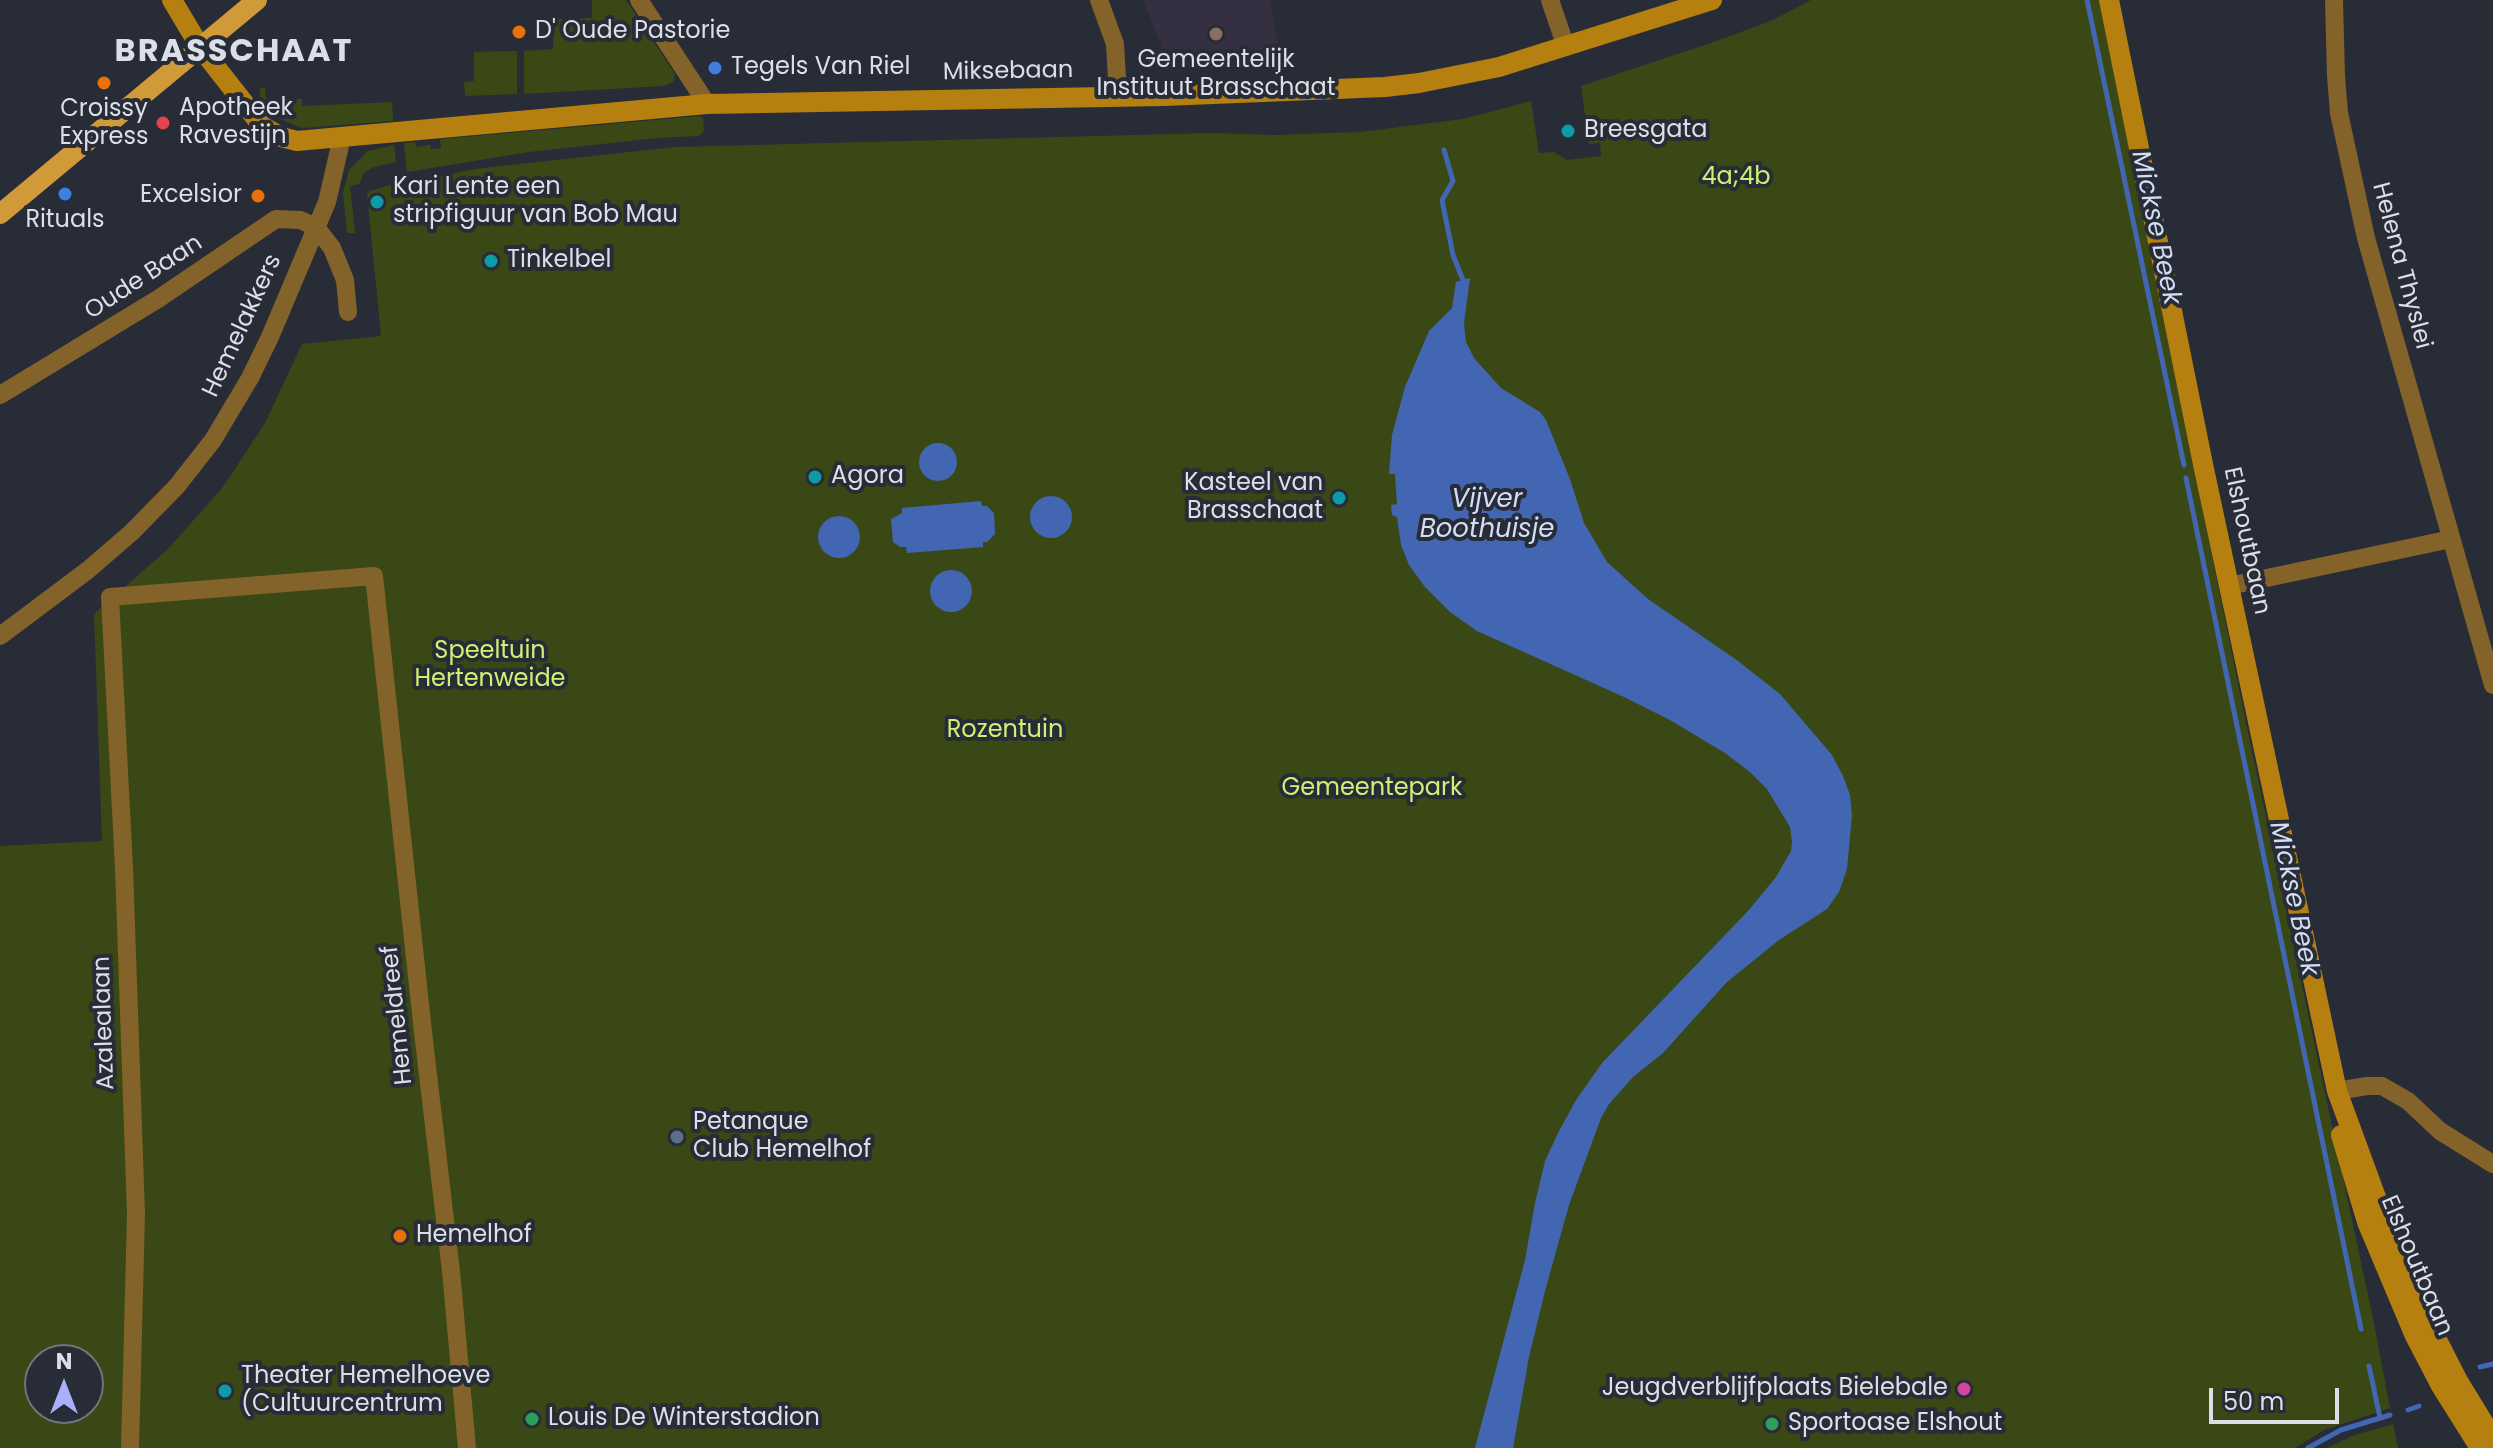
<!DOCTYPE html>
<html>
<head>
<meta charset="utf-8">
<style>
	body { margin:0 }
	#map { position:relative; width:2493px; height:1448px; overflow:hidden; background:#282c37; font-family:Poppins,sans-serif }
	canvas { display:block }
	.north { position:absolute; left:24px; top:1344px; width:80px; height:80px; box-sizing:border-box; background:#282c37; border:2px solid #70747d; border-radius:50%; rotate:0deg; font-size:22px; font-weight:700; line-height:32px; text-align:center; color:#dcdfe7 }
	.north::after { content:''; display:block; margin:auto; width:28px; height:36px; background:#aab0fb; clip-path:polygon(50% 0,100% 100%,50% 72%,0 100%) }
	.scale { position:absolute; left:2209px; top:1388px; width:130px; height:36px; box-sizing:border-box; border:4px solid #dcdfe7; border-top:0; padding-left:10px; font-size:24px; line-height:28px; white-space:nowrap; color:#dcdfe7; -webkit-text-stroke:6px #282c37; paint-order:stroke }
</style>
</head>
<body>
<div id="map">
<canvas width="2493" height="1448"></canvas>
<div class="north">N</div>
<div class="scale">50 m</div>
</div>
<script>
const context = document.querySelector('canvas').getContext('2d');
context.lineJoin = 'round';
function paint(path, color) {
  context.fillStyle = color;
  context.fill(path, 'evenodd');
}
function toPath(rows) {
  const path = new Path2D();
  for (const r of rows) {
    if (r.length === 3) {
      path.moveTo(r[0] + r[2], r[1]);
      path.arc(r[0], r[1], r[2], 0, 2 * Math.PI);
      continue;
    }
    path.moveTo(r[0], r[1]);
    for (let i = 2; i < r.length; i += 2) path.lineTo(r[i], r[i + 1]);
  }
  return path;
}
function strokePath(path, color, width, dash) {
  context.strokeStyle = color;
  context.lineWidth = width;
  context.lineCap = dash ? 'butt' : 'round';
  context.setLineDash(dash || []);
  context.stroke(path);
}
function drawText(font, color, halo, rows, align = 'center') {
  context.font = font + ' Poppins,sans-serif';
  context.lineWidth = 8;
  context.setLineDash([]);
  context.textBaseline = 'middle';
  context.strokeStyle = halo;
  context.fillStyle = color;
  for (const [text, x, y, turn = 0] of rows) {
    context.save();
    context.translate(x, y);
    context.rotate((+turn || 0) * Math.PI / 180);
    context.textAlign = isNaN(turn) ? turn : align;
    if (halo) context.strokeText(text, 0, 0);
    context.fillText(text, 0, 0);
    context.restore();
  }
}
paint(toPath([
	[1143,0,1270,0,1282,67,1171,71]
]), '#353041');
paint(toPath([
	[592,0,626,0,675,74,673,82,664,86,524,94,524,51,553,49,554,19,592,18],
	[1811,0,2099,0,2245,718,2374,1323,2390,1408,2324,1430,2295,1448,0,1448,0,846,102,841,94,614,167,550,223,487,265,423,302,344,381,336,367,194,370,191,393,184,482,168,675,147,1211,133,1276,135,1360,132,1463,119,1531,101,1539,153,1554,152,1567,160,1601,156,1600,143,1589,144,1581,86,1714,42,1773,20],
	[40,1360,88,1360,88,1408,40,1408],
	[517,51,517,94,465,96,464,82,474,81,474,52],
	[260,88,265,88,266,100,302,99,302,106,392,102,393,121,302,128,278,118,260,103],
	[700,116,703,119,704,131,699,136,657,138,529,152,407,172,404,143,415,142,416,147,430,145,431,149,441,148,440,139],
	[394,145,396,162,374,167,364,173,359,184,350,186,355,233,347,233,343,193,349,170,368,151],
	[2393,1424,2398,1448,2327,1448,2352,1436]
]), '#3a4815');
paint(toPath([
	[1470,278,1464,323,1466,342,1474,358,1501,388,1540,412,1546,420,1570,479,1584,523,1607,562,1648,599,1738,661,1780,694,1832,755,1843,776,1850,795,1852,815,1847,869,1839,892,1827,909,1779,940,1727,982,1663,1053,1633,1077,1609,1104,1601,1118,1569,1205,1545,1291,1529,1357,1513,1448,1475,1448,1525,1260,1535,1203,1545,1161,1559,1131,1576,1100,1602,1063,1748,911,1776,877,1791,851,1792,842,1790,827,1767,789,1750,772,1725,753,1670,720,1624,697,1477,631,1450,612,1425,587,1409,565,1401,545,1397,517,1392,515,1391,505,1397,504,1395,474,1389,474,1392,435,1405,387,1429,331,1452,308,1456,282],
	[938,462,19],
	[1051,517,21],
	[981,501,982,506,987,506,994,513,995,534,987,542,983,542,983,547,907,553,906,547,900,547,893,542,891,519,902,513,902,508],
	[839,537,21],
	[951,591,21]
]), '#4366b3');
strokePath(toPath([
	[2087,0,2184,465],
	[1444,150,1453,181,1442,200,1453,255,1463,280],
	[2186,478,2361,1329],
	[2369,1366,2380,1418],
	[2480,1367,2493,1364],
	[2408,1410,2419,1406],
	[2308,1448,2341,1430,2390,1415]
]), '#4366b3', 5);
strokePath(toPath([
	[639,0,707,104],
	[1099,0,1115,44,1118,96],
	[1550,0,1566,47],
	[2334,0,2336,76,2339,113,2366,238,2493,685],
	[316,227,332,248,345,280,348,312],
	[0,395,158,299,276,219,300,220,316,227],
	[2229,586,2451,539],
	[110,597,374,576,423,1032,451,1271,467,1448],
	[110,597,124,868,136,1214,130,1448],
	[0,636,88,570,132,532,177,486,213,440,250,378,270,337,327,202,342,137],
	[2337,1091,2367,1086,2382,1086,2408,1101,2440,1131,2493,1164]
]), '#83632a', 18);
strokePath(toPath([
	[172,0,200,47,262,126,281,137,297,141,707,104,1164,96,1385,87,1419,83,1499,67,1712,0],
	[2109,0,2204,469,2337,1091,2406,1279,2458,1381,2493,1438],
	[2341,1135,2367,1222,2415,1336,2441,1386,2480,1448]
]), '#b58010', 20);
strokePath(toPath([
	[0,214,257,0]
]), '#d09a38', 20);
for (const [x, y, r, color] of [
	[519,32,8,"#e8710a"],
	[1216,34,8,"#8d6e63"],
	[715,68,8,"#3f7fe0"],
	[104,83,8,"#e8710a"],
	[163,123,8,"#e0444e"],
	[1568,131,8,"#0f9aa8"],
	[65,194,8,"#3f7fe0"],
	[258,196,8,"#e8710a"],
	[377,202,8,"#0f9aa8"],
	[491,261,8,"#0f9aa8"],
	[815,477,8,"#0f9aa8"],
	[1339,498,8,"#0f9aa8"],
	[677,1137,8,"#5c6f8a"],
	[400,1236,8,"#e8710a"],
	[1964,1389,8,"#d1479c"],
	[225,1391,8,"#0f9aa8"],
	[532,1419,8,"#2e9e5b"],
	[1772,1424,8,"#2e9e5b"]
]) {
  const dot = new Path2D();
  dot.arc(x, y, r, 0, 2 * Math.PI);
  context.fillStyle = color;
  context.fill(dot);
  strokePath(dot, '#282c37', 3);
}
drawText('24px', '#dcdfe7', '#282c37', [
	["D' Oude Pastorie",535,32],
	["Gemeentelijk",1216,61,"center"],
	["Instituut Brasschaat",1216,89,"center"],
	["Tegels Van Riel",731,68],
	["Apotheek",179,109],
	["Ravestijn",179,137],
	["Croissy",104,110,"center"],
	["Express",104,138,"center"],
	["Breesgata",1584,131],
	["Kari Lente een",393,188],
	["stripfiguur van Bob Mau",393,216],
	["Excelsior",242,196,"right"],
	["Rituals",65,221,"center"],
	["Tinkelbel",507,261],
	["Agora",831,477],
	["Kasteel van",1323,484,"right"],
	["Brasschaat",1323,512,"right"],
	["Petanque",693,1123],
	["Club Hemelhof",693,1151],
	["Hemelhof",416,1236],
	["Theater Hemelhoeve",241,1377],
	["(Cultuurcentrum",241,1405],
	["Jeugdverblijfplaats Bielebale",1948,1389,"right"],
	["Louis De Winterstadion",548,1419],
	["Sportoase Elshout",1788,1424]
], 'left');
drawText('24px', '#dcdfe7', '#282c37', [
	["Miksebaan",1008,72,-1],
	["Helena Thyslei",2401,266,75],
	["Oude Baan",144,278,-33],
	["Hemelakkers",243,326,-65],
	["Elshoutbaan",2246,541,78],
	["Hemeldreef",398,1015,-96],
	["Azalealaan",105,1023,-92],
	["Elshoutbaan",2416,1266,67]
]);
drawText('24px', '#ccf274', '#282c37', [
	["4a;4b",1736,178],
	["Speeltuin",490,652],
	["Hertenweide",490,680],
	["Rozentuin",1005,731],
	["Gemeentepark",1372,789]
]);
drawText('italic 26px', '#d3def4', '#282c37', [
	["Mickse Beek",2155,228,78],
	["Vijver",1487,500],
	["Boothuisje",1487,530],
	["Mickse Beek",2293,899,78]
]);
context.letterSpacing = '2px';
drawText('bold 32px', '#dcdfe7', '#282c37', [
	["BRASSCHAAT",234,53]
]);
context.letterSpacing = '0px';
</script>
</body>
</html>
